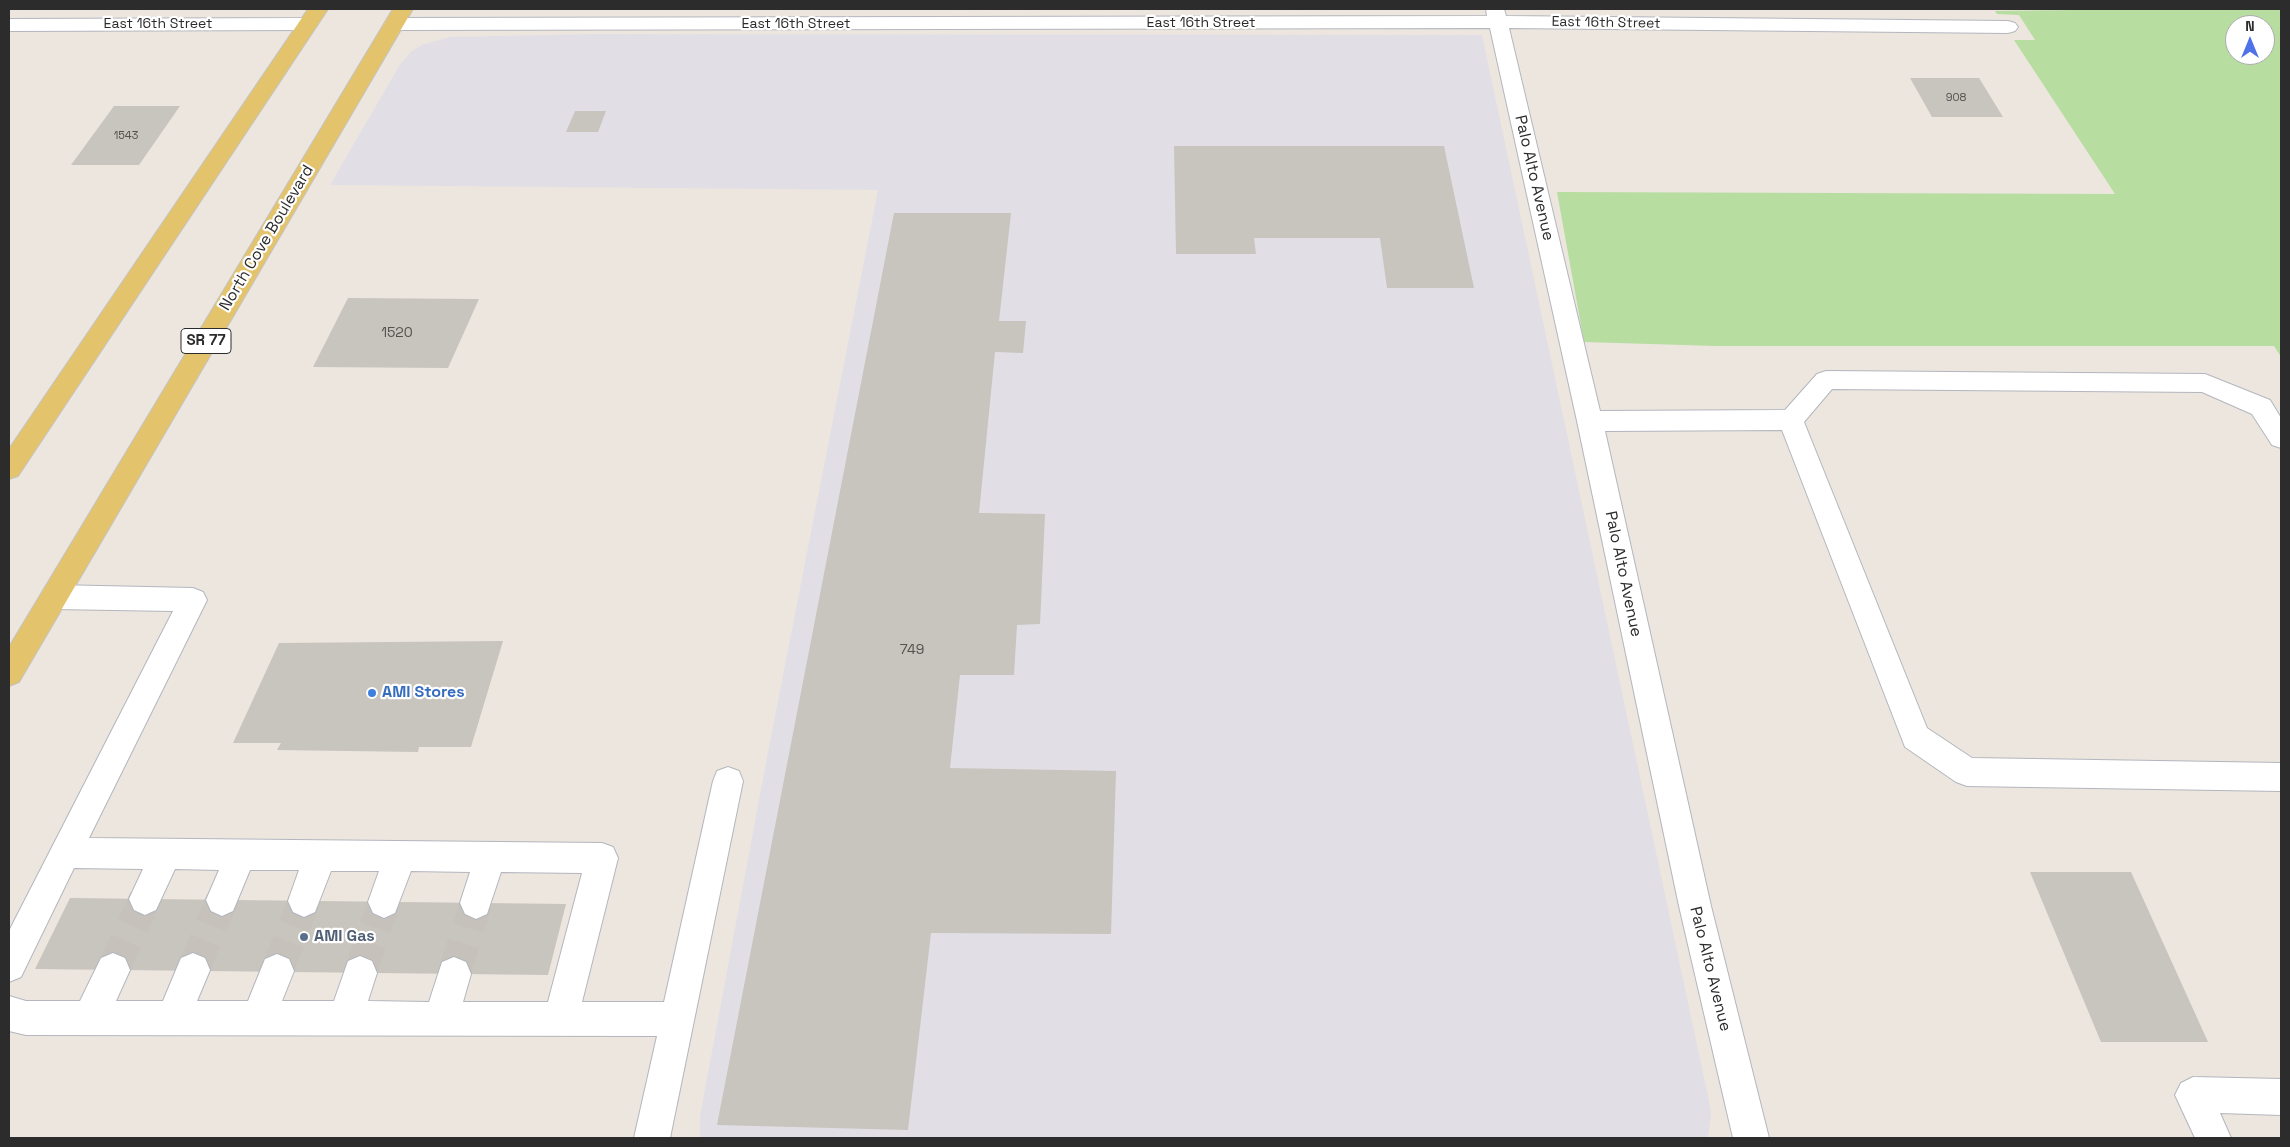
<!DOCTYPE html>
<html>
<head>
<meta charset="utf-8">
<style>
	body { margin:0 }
	#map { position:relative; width:2290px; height:1147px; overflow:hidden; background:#ece6df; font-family:"Space Grotesk",sans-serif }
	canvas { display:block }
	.frame { position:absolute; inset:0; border:10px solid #2c2c2c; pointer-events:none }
	.north { position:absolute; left:2225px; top:15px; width:50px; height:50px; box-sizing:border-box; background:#fff; border:1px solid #ababab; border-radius:50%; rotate:0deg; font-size:14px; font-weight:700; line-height:20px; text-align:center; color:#2c2c2c }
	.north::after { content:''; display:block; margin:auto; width:18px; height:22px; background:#4f72e9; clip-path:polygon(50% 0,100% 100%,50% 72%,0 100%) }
</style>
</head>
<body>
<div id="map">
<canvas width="2290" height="1147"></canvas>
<div class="frame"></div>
<div class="north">N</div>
</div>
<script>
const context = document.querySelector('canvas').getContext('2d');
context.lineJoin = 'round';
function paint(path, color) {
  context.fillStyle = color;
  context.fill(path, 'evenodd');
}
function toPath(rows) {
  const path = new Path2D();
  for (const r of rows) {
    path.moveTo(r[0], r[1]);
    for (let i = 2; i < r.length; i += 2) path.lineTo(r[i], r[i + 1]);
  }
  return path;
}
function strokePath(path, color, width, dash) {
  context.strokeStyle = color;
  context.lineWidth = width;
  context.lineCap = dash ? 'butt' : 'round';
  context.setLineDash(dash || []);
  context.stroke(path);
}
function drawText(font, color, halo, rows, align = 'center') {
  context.font = font + ' "Space Grotesk",sans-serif';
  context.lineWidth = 4.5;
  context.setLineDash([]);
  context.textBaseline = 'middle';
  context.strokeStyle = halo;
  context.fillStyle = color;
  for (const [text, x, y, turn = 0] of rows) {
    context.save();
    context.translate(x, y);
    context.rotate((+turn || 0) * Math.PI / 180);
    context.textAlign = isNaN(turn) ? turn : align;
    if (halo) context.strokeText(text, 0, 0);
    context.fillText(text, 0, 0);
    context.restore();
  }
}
paint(toPath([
	[594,34,1482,35,1709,1101,1711,1114,1708,1138,700,1138,700,1116,768,752,878,190,330,185,401,63,412,51,422,45,449,37]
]), '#e1dfe5');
paint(toPath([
	[2149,9,2281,9,2281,357,2274,346,1716,346,1584,342,1557,192,2115,194,2014,40,2035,40,2019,15,1997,14,1995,11],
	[2235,25,2265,25,2265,55,2235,55]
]), '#b8dda1');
paint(toPath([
	[1910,78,1979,78,2003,117,1932,117],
	[114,106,180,106,139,165,71,165],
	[575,111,606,111,598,132,566,132],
	[1174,146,1444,146,1474,288,1387,288,1380,238,1254,238,1256,254,1176,254],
	[894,213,1011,213,999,321,1026,321,1023,353,995,352,979,513,1045,514,1040,624,1017,625,1014,675,960,675,950,768,1116,771,1111,934,931,933,908,1130,717,1125],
	[348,298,479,299,448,368,313,367],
	[503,641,471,747,419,747,418,752,277,750,281,743,233,743,279,643],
	[2030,872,2131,872,2208,1042,2101,1042],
	[70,898,566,904,548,975,35,969]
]), '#c8c4be');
strokePath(toPath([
	[113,970,145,899],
	[193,970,222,900],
	[277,971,304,901],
	[360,973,384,902],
	[454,974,476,903]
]), '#c6c1bb', 32, [32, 16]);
const minor = toPath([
	[1486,9,1504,9,1506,16,2008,21,2015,23,2018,27,2015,31,2008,33,1509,28,1600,411,1785,410,1817,374,1826,371,2205,374,2270,400,2281,418,2281,448,2272,445,2252,414,2202,392,1832,389,1804,422,1927,728,1972,758,2281,763,2281,791,1967,786,1956,782,1905,747,1782,430,1605,431,1711,906,1769,1138,1733,1138,1679,906,1577,421,1490,28,394,30,387,28,384,24,387,20,394,18,1487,16,1486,9],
	[307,18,314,20,317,24,314,28,307,30,9,31,9,19,307,18],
	[54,585,193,588,203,592,207,600,89,838,602,843,613,847,618,858,582,1002,664,1002,713,781,717,771,728,767,739,771,743,781,670,1138,634,1138,657,1036,26,1035,9,1031,9,996,26,1001,80,1001,101,958,113,953,125,958,130,970,116,1001,163,1001,181,958,193,953,205,958,210,970,197,1001,248,1001,265,959,277,954,289,959,294,971,282,1001,334,1001,348,961,360,956,372,961,377,973,368,1001,429,1002,442,962,454,957,466,962,471,974,463,1002,548,1002,582,873,501,872,487,914,476,919,465,914,460,903,470,872,411,871,395,913,384,918,373,913,368,902,379,871,331,871,315,912,304,917,293,912,288,901,299,870,250,870,233,911,222,916,211,911,206,900,219,870,175,869,156,910,145,915,134,910,129,899,143,869,74,868,21,977,9,982,9,931,173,611,54,609,44,605,40,597,44,589,54,585],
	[2193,1077,2281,1079,2281,1115,2220,1113,2231,1138,2195,1138,2175,1095,2181,1083,2193,1077]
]);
const major = toPath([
	[308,9,328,9,18,476,9,479,9,449,308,9],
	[393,9,413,9,19,682,9,686,9,647,393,9]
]);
strokePath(minor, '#b3b6be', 2);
strokePath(major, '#c4c4c4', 2);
paint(minor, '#fff');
paint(major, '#e4c36d');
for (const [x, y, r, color] of [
	[372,693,5,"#3f7fe0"],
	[304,937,5,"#5c6f8a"]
]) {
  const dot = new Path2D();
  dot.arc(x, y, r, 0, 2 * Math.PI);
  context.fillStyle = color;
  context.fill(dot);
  strokePath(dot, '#fff', 2);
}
drawText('11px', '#535250', null, [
	["908",1956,98],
	["1543",126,136]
]);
drawText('14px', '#2c2c2c', '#fff', [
	["East 16th Street",1201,23],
	["East 16th Street",1606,23,1],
	["East 16th Street",158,24],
	["East 16th Street",796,24]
]);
drawText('14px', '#535250', null, [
	["1520",397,333],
	["749",912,650]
]);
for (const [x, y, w] of [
	[206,341,50]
]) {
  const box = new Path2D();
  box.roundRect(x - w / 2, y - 12.5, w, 25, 4);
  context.fillStyle = '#fff';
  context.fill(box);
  strokePath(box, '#2c2c2c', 1);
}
drawText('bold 15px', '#2c2c2c', null, [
	["SR 77",206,341]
]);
drawText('16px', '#2c2c2c', '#fff', [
	["Palo Alto Avenue",1534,178,77],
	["North Cove Boulevard",267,238,-59],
	["Palo Alto Avenue",1623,574,78],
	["Palo Alto Avenue",1710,969,76]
]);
drawText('bold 16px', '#366cbe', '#fff', [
	["AMI Stores",382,693]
], 'left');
drawText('bold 16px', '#4e5e75', '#fff', [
	["AMI Gas",314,937]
], 'left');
</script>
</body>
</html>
